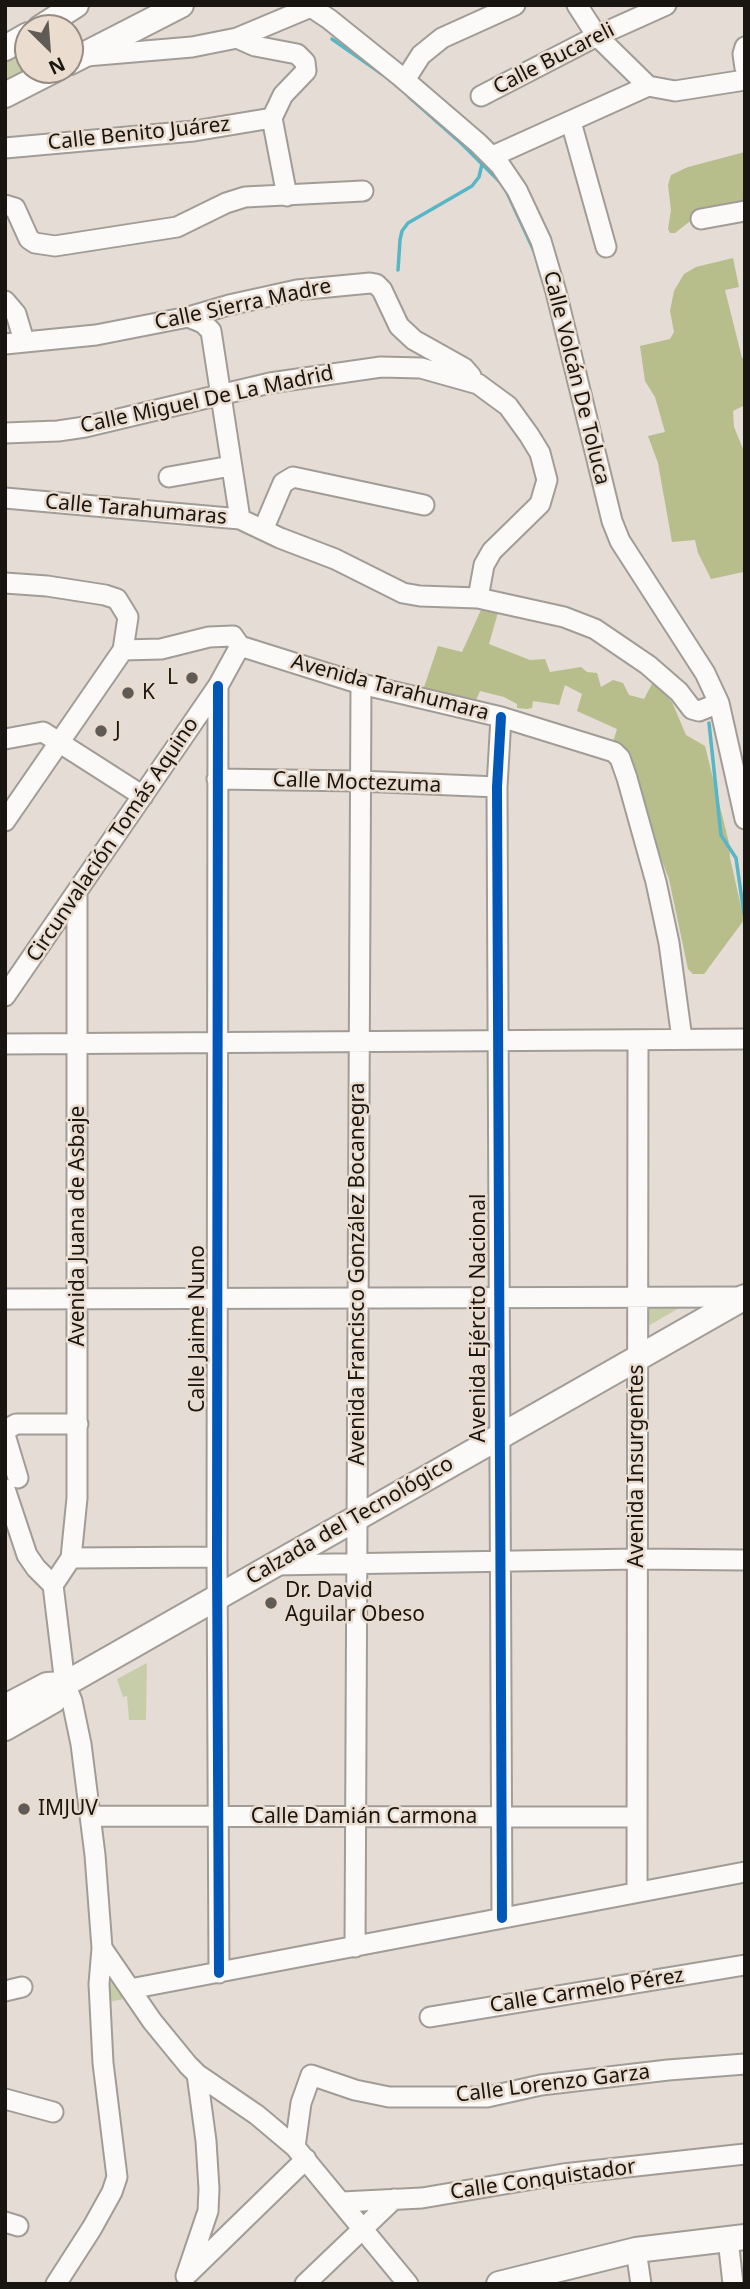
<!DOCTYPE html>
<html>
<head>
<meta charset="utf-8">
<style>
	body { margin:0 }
	#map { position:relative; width:750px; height:2289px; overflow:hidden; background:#e4dcd5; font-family:"Noto Sans",sans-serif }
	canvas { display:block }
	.frame { position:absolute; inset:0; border:7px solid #191510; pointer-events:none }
	.north { position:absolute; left:14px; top:14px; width:70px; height:70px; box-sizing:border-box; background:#eadccf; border:2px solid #968c83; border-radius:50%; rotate:155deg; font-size:19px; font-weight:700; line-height:28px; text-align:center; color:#191510 }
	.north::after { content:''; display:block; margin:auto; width:24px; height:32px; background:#605b55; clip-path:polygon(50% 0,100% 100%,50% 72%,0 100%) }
</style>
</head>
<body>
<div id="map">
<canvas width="750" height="2289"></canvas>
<div class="frame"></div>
<div class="north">N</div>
</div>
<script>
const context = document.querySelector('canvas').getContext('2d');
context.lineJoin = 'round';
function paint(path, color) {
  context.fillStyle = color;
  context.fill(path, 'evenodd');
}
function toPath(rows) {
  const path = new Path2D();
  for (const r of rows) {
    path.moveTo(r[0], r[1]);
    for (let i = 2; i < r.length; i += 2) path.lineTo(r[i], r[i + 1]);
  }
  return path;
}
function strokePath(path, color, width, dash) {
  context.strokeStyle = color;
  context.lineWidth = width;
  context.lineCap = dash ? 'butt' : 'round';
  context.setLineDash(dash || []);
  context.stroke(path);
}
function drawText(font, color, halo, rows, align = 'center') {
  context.font = font + ' "Noto Sans",sans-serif';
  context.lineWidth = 5;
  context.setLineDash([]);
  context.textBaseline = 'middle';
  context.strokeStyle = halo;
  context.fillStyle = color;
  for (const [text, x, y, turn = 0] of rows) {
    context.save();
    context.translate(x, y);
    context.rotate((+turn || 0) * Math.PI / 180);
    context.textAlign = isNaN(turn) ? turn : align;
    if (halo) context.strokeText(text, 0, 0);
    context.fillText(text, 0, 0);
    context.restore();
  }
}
paint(toPath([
	[28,47,28,70,5,89,5,59],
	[649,1305,681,1307,648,1326],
	[147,1663,146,1720,129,1720,127,1696,123,1697,117,1679],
	[112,1982,116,1982,130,1998,108,2002,108,1984]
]), '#c8cda9');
paint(toPath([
	[745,152,745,207,698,218,689,222,675,233,670,233,668,229,671,210,668,185,671,175,688,167],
	[733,258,739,287,725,290,742,358,745,359,745,405,733,411,734,427,745,454,745,575,743,572,711,579,698,553,695,540,672,542,658,463,648,436,665,432,655,397,645,381,640,346,670,339,674,332,670,311,674,291,684,274,696,267],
	[489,605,499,609,489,644,530,660,545,659,550,672,581,667,587,672,597,673,601,687,613,680,623,683,629,695,644,699,653,682,672,702,686,735,705,746,729,843,730,858,744,920,704,974,693,974,688,969,669,879,646,820,610,752,617,729,577,711,582,694,565,685,559,705,533,701,532,708,527,709,517,708,517,704,504,697,480,691,473,707,422,693,438,646,462,652,481,610]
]), '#b7bd8b');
strokePath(toPath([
	[332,39,382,74],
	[409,97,462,144,504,186,534,251],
	[398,270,400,240,402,231,408,223,472,186,479,177,482,164],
	[709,723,721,835,736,858,744,914]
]), '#56b6c6', 3.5);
const minor = toPath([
	[308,5,329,19,400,76,478,143,500,165,517,190,541,241,556,292,612,521,620,541,705,673,719,703,745,819],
	[577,5,597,36,648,86,675,91,745,80],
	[237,38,255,46,297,54,305,62,306,71,283,95,272,118,287,196],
	[745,47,743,54,745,68],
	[86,56,192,47,237,38,311,7],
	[405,80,421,55,442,38,515,5],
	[481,96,597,36,666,5],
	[571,122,606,247],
	[5,148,194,131,272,118],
	[493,156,648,86],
	[5,205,15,208,29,239,35,243,55,246,177,227,226,203,245,197,363,191],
	[701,219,745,211],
	[5,301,16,314,24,341],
	[188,317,203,323,211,331,240,519],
	[5,344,96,335,188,317,229,305,297,290,370,283,376,284,382,290,399,326,414,340,464,368,471,376],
	[5,433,58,431,85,427,270,383,381,367,421,368,478,384,508,406,529,435,540,453,547,480,540,504,492,551,484,565,478,598],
	[169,477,231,466],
	[5,498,240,519,280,538,335,559,403,593,420,596,478,598,564,617,595,629,648,665,679,692,692,709,699,711,719,703],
	[263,530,283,483,293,477,424,505],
	[5,583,47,586,105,595,117,599,128,617,123,650,5,821],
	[123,650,161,649,209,637,233,636,240,646,361,684,501,717,614,752,620,758,627,778,656,882,669,943,682,1039],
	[218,686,217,1557,219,1973],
	[501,717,497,787,502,1918],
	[5,739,43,732,143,796],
	[217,779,359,781,497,787],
	[5,996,218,686,240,646],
	[5,1044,745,1039],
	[5,1299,744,1297],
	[5,1434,9,1428,16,1424,78,1424],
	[5,1435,18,1478],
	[5,1489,27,1555,36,1568,53,1585,65,1684,72,1701,81,1744,95,1855,102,1948,152,2021,188,2065,197,2074,257,2115,295,2147,408,2284],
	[71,1558,77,1498,77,894],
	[273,1565,637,1559,745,1560],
	[53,1585,71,1558,217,1557],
	[90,1816,637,1817],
	[637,1891,638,1040],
	[355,1947,361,684],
	[130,1989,745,1872],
	[5,1991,22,1987],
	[430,2017,745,1965],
	[5,2099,53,2112],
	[295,2147,301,2103,311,2075,355,2090,389,2097,487,2097,541,2085,668,2070,745,2064],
	[342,2202,422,2198,563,2174,745,2154],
	[5,2222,18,2226],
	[728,2239,733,2284],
	[636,2250,641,2284],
	[189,2273,306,2159],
	[186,2276,208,2211,209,2189,206,2141,197,2074],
	[56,2284,92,2228,112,2192,117,2177,103,2063,99,1984,102,1948],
	[305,2284,394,2199]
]);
const major = toPath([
	[40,28,76,5],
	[5,48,28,35],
	[70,62,181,5],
	[5,95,54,70],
	[5,1707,47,1685,64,1684],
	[5,1728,54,1700,65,1684,745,1297],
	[499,2284,636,2250,745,2237]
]);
strokePath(minor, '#a29c96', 23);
strokePath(major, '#a29c96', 28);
strokePath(minor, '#fbfaf9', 19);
strokePath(major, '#fbfaf9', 24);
strokePath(toPath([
	[218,686,217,1557,219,1973],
	[501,717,497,787,502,1918]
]), '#0057b8', 10);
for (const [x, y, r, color] of [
	[192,678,7,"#605b55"],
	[128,693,7,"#605b55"],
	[101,731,7,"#605b55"],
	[271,1603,7,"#605b55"],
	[24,1809,7,"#605b55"]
]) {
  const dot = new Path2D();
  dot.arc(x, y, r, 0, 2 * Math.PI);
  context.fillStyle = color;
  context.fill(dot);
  strokePath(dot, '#eadccf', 2.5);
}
drawText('21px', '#191510', '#eadccf', [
	["Calle Bucareli",554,59,-27],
	["Calle Benito Juárez",139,134,-6],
	["Calle Sierra Madre",243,305,-12],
	["Calle Volcán De Toluca",576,378,76],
	["Calle Miguel De La Madrid",207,400,-12],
	["Calle Tarahumaras",136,510,5],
	["Avenida Tarahumara",390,688,15],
	["Calle Moctezuma",357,783,2],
	["Circunvalación Tomás Aquino",113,840,-56],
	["Avenida Juana de Asbaje",78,1226,-90],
	["Avenida Francisco González Bocanegra",358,1274,-90],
	["Avenida Ejército Nacional",479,1318,-90],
	["Calle Jaime Nuno",198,1329,-90],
	["Avenida Insurgentes",637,1466,-90],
	["Calzada del Tecnológico",350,1521,-30],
	["Calle Damián Carmona",364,1817],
	["Calle Carmelo Pérez",587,1991,-9],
	["Calle Lorenzo Garza",553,2084,-7],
	["Calle Conquistador",543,2180,-8]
]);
drawText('21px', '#191510', '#eadccf', [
	["L",178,678,"right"],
	["K",142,693],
	["J",115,731],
	["Dr. David",285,1591],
	["Aguilar Obeso",285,1615],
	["IMJUV",38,1809]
], 'left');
</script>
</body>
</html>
